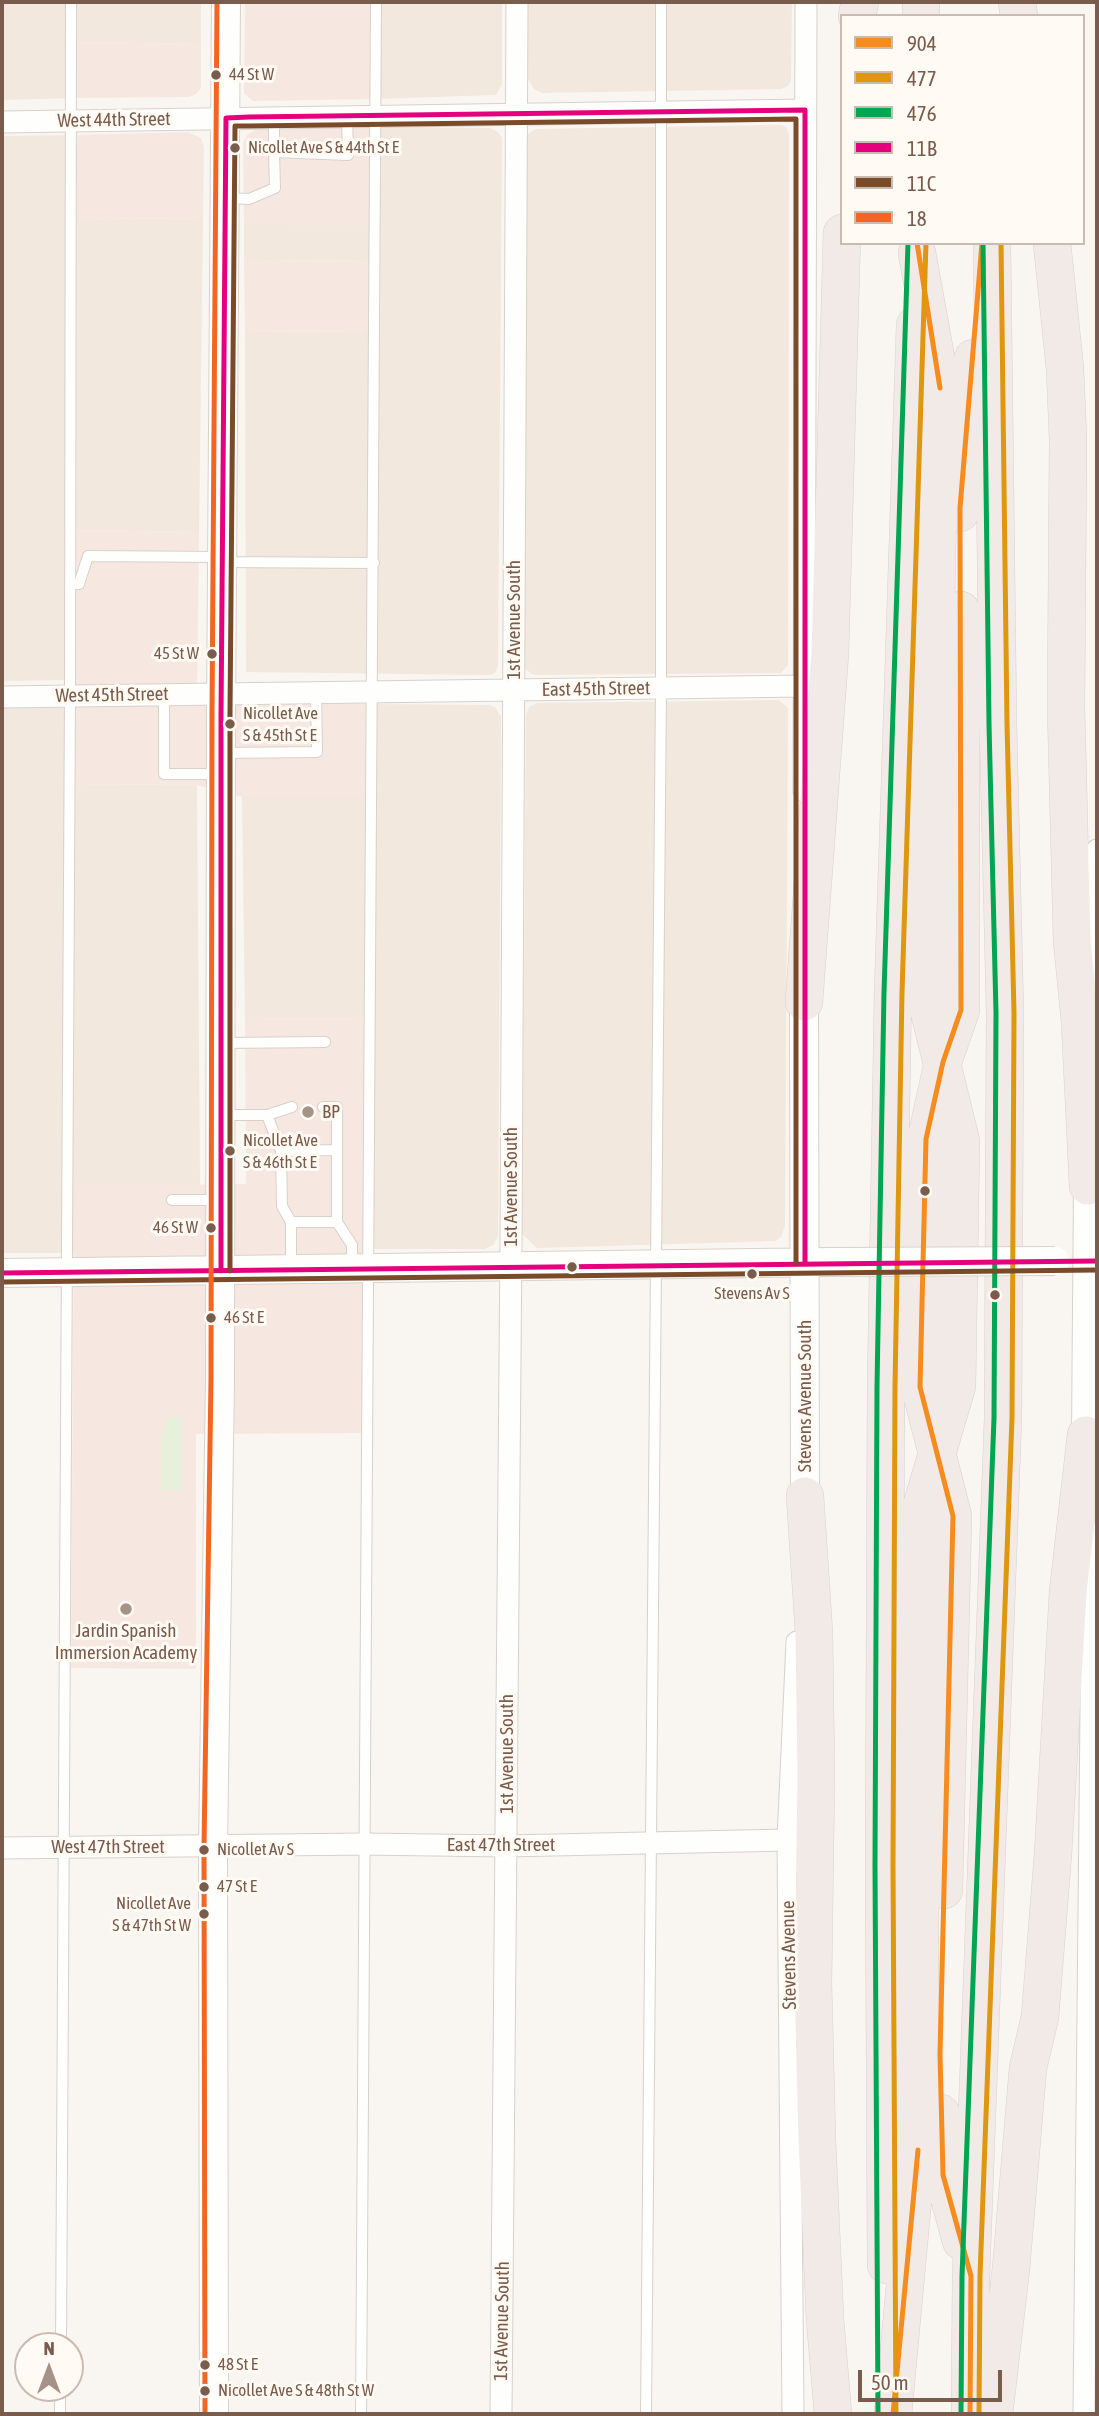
<!DOCTYPE html>
<html>
<head>
<meta charset="utf-8">
<style>
	body { margin:0 }
	#map { position:relative; width:1099px; height:2416px; overflow:hidden; background:#f9f5f0; font-family:"Asap Condensed",sans-serif }
	canvas { display:block }
	.frame { position:absolute; inset:0; border:4px solid #7a5c4d; pointer-events:none }
	.legend { position:absolute; left:840px; top:14px; width:245px; height:231px; box-sizing:border-box; background:#fffaf3; border:2px solid #cabbb1; margin:0; padding:9px 12px; list-style:none; font-size:21px; color:#7a5c4d }
	.legend li { display:flex; align-items:center; gap:14px; height:35px }
	.legend b { width:35px; border:2px solid #cabbb1 }
	.north { position:absolute; left:14px; top:2332px; width:70px; height:70px; box-sizing:border-box; background:#fffaf3; border:2px solid #cabbb1; border-radius:50%; rotate:0deg; font-size:19px; font-weight:700; line-height:28px; text-align:center; color:#7a5c4d }
	.north::after { content:''; display:block; margin:auto; width:24px; height:32px; background:#a69286; clip-path:polygon(50% 0,100% 100%,50% 72%,0 100%) }
	.scale { position:absolute; left:858px; top:2370px; width:144px; height:32px; box-sizing:border-box; border:4px solid #7a5c4d; border-top:0; padding-left:9px; font-size:21px; line-height:24px; white-space:nowrap; color:#7a5c4d; -webkit-text-stroke:5px #fffaf3; paint-order:stroke }
</style>
</head>
<body>
<div id="map">
<canvas width="1099" height="2416"></canvas>
<div class="frame"></div>
<ul class="legend">
<li><b style="height:9px;background:#f68b1e"></b>904</li>
<li><b style="height:9px;background:#de970f"></b>477</li>
<li><b style="height:9px;background:#00a651"></b>476</li>
<li><b style="height:9px;background:#e5007d"></b>11B</li>
<li><b style="height:9px;background:#7a4b2a"></b>11C</li>
<li><b style="height:9px;background:#f26522"></b>18</li>
</ul>
<div class="north">N</div>
<div class="scale">50 m</div>
</div>
<script>
const context = document.querySelector('canvas').getContext('2d');
context.lineJoin = 'round';
function paint(path, color) {
  context.fillStyle = color;
  context.fill(path, 'evenodd');
}
function toPath(rows) {
  const path = new Path2D();
  for (const r of rows) {
    path.moveTo(r[0], r[1]);
    for (let i = 2; i < r.length; i += 2) path.lineTo(r[i], r[i + 1]);
  }
  return path;
}
function strokePath(path, color, width, dash) {
  context.strokeStyle = color;
  context.lineWidth = width;
  context.lineCap = dash ? 'butt' : 'round';
  context.setLineDash(dash || []);
  context.stroke(path);
}
function drawText(font, color, halo, rows, align = 'center') {
  context.font = font + ' "Asap Condensed",sans-serif';
  context.lineWidth = 6;
  context.setLineDash([]);
  context.textBaseline = 'middle';
  context.strokeStyle = halo;
  context.fillStyle = color;
  for (const [text, x, y, turn = 0] of rows) {
    context.save();
    context.translate(x, y);
    context.rotate((+turn || 0) * Math.PI / 180);
    context.textAlign = isNaN(turn) ? turn : align;
    if (halo) context.strokeText(text, 0, 0);
    context.fillText(text, 0, 0);
    context.restore();
  }
}
paint(toPath([
	[2,2,201,2,201,44,77,42,77,98,2,100],
	[371,2,502,2,502,84,496,95,372,99],
	[527,2,792,2,791,81,788,86,781,89,542,93,534,89,527,77],
	[781,125,786,127,789,134,788,665,781,673,534,675,526,670,522,660,526,140,528,134,536,129],
	[371,127,490,128,498,132,502,138,498,666,495,673,490,675,246,672,245,332,372,331,372,260,244,261,244,224,373,224],
	[73,135,73,218,203,219,199,532,71,530,67,680,2,681,2,136],
	[779,700,788,708,785,1226,781,1237,776,1241,537,1248,522,1234,526,715,529,707,537,703],
	[370,704,489,705,495,707,501,717,498,1237,493,1245,485,1249,365,1249,362,1018,245,1019,242,797,371,796],
	[2,707,67,708,68,784,197,785,200,1185,75,1186,74,1253,2,1253]
]), '#f2e8de');
paint(toPath([
	[245,2,371,2,372,99,253,101,244,93,244,88],
	[77,42,201,44,201,88,196,94,189,97,77,98],
	[371,127,374,225,244,224,243,143,247,135,255,130],
	[188,132,201,138,204,147,203,219,72,218,73,135],
	[372,260,372,331,245,332,244,261],
	[71,530,199,532,197,704,370,704,372,797,243,797,197,785,68,784],
	[363,1018,365,1249,364,1433,196,1434,196,1669,71,1668,74,1186,246,1184,245,1019]
]), '#f6e8e1');
paint(toPath([
	[166,1417,182,1417,182,1490,161,1490,161,1432,165,1432]
]), '#e7f0db');
const lane = toPath([
	[274,117,274,152,348,155,347,116],
	[225,198,249,199,275,188,274,152],
	[223,562,374,563],
	[70,584,79,584,88,556,222,557],
	[164,694,164,774,221,774],
	[222,753,317,752,316,692],
	[222,1043,325,1042],
	[323,1107,337,1107,337,1222,352,1245,352,1266],
	[223,1115,267,1115,292,1107],
	[267,1115,281,1151,282,1206,291,1222,291,1267],
	[281,1151,337,1150],
	[172,1200,218,1200],
	[291,1222,337,1222],
	[61,2346,70,696,71,2],
	[60,2414,60,2388],
	[361,2414,376,2],
	[646,2414,661,688,661,2]
]);
const street = toPath([
	[2,122,805,110],
	[2,697,804,686],
	[804,791,806,2],
	[1094,1009,1097,850],
	[2,1848,365,1844,506,1846,788,1840],
	[501,2414,511,1244,517,2],
	[793,2414,788,1840,797,1642],
	[1084,2414,1090,1813,1092,1604,1089,1531]
]);
const secondary = toPath([
	[804,1002,805,1496],
	[2,1273,832,1262],
	[1086,1435,1088,1186],
	[214,2414,213,1847,220,1379,221,714,226,2]
]);
const highway = toPath([
	[1017,2,1019,16],
	[857,16,860,2],
	[921,16,921,2],
	[1052,243,1065,369,1068,440,1066,707,1072,941,1080,1022,1088,1186],
	[960,513,973,358],
	[804,1002,830,653,842,233],
	[805,1496,814,1633,816,1776,813,1983,817,2139,825,2319,833,2414],
	[944,1890,953,1516,920,1387,926,1139,943,1062,961,1010,961,610],
	[941,2113,943,2175,961,2241],
	[886,2265,884,1865,886,1386,893,992,915,325],
	[893,2414,921,2113,917,1521,957,1386,961,1141,929,1011,940,380,917,253],
	[970,2414,971,2276,1003,1418,1005,1013,998,724,992,243],
	[994,2414,1011,2269,1028,2068,1040,2017,1053,1854,1068,1592,1086,1435]
]);
strokePath(lane, '#d7d1cb', 12);
strokePath(street, '#d7d1cb', 23);
strokePath(secondary, '#d9d2cb', 30);
strokePath(highway, '#dad1cc', 38);
strokePath(lane, '#fefefd', 10);
strokePath(street, '#fefefd', 21);
strokePath(secondary, '#fefefd', 28);
strokePath(highway, '#f2eae7', 37);
const secondaryBridge = toPath([
	[832,1262,1055,1261]
]);
strokePath(secondaryBridge, '#d9d2cb', 30, []);
strokePath(secondaryBridge, '#fefefd', 28);
strokePath(toPath([
	[917,243,940,388],
	[893,2414,918,2150],
	[970,2414,971,2276,943,2175,940,2054,953,1516,920,1387,926,1139,943,1062,961,1010,960,508,982,243]
]), '#f68b1e', 5);
strokePath(toPath([
	[896,2414,893,1865,895,1386,902,992,926,243],
	[979,2414,980,2276,1012,1418,1014,1013,1007,724,1001,243]
]), '#de970f', 5);
strokePath(toPath([
	[878,2414,875,1865,877,1386,884,992,908,243],
	[961,2414,962,2276,994,1418,996,1013,989,724,983,243]
]), '#00a651', 5);
strokePath(toPath([
	[221,1271,221,714,226,118,249,117,805,110,805,1263],
	[2,1273,1097,1261]
]), '#e5007d', 5);
strokePath(toPath([
	[230,1271,230,714,235,126,249,126,796,119,796,1263],
	[2,1282,1097,1270]
]), '#7a4b2a', 5);
strokePath(toPath([
	[205,2414,204,1847,211,1379,212,714,217,2]
]), '#f26522', 5);
for (const [x, y, r, color] of [
	[216,75,6,"#7a5c4d"],
	[235,148,6,"#7a5c4d"],
	[212,654,6,"#7a5c4d"],
	[230,724,6,"#7a5c4d"],
	[308,1112,7,"#a69286"],
	[230,1151,6,"#7a5c4d"],
	[925,1191,6,"#7a5c4d"],
	[211,1228,6,"#7a5c4d"],
	[572,1267,6,"#7a5c4d"],
	[752,1274,6,"#7a5c4d"],
	[995,1295,6,"#7a5c4d"],
	[211,1318,6,"#7a5c4d"],
	[126,1609,7,"#a69286"],
	[204,1850,6,"#7a5c4d"],
	[204,1887,6,"#7a5c4d"],
	[204,1914,6,"#7a5c4d"],
	[205,2365,6,"#7a5c4d"],
	[205,2391,6,"#7a5c4d"]
]) {
  const dot = new Path2D();
  dot.arc(x, y, r, 0, 2 * Math.PI);
  context.fillStyle = color;
  context.fill(dot);
  strokePath(dot, '#fffaf3', 2.5);
}
drawText('17px', '#7a5c4d', '#fffaf3', [
	["44 St W",229,75],
	["Nicollet Ave S & 44th St E",248,148],
	["45 St W",199,654,"right"],
	["Nicollet Ave",243,714],
	["S & 45th St E",243,736],
	["Nicollet Ave",243,1141],
	["S & 46th St E",243,1163],
	["46 St W",198,1228,"right"],
	["Stevens Av S",752,1294,"center"],
	["46 St E",224,1318],
	["Nicollet Av S",217,1850],
	["47 St E",217,1887],
	["Nicollet Ave",191,1904,"right"],
	["S & 47th St W",191,1926,"right"],
	["48 St E",218,2365],
	["Nicollet Ave S & 48th St W",218,2391]
], 'left');
drawText('19px', '#7a5c4d', '#fffaf3', [
	["West 44th Street",114,120,-1],
	["1st Avenue South",514,620,-90],
	["East 45th Street",596,689,-1],
	["West 45th Street",112,695,-1],
	["1st Avenue South",511,1187,-90],
	["Stevens Avenue South",805,1396,-90],
	["1st Avenue South",507,1754,-90],
	["East 47th Street",501,1845],
	["West 47th Street",108,1847],
	["Stevens Avenue",789,1955,-91],
	["1st Avenue South",502,2321,-89]
]);
drawText('19px', '#7a5c4d', '#fffaf3', [
	["BP",322,1112],
	["Jardin Spanish",126,1631,"center"],
	["Immersion Academy",126,1653,"center"]
], 'left');
</script>
</body>
</html>
